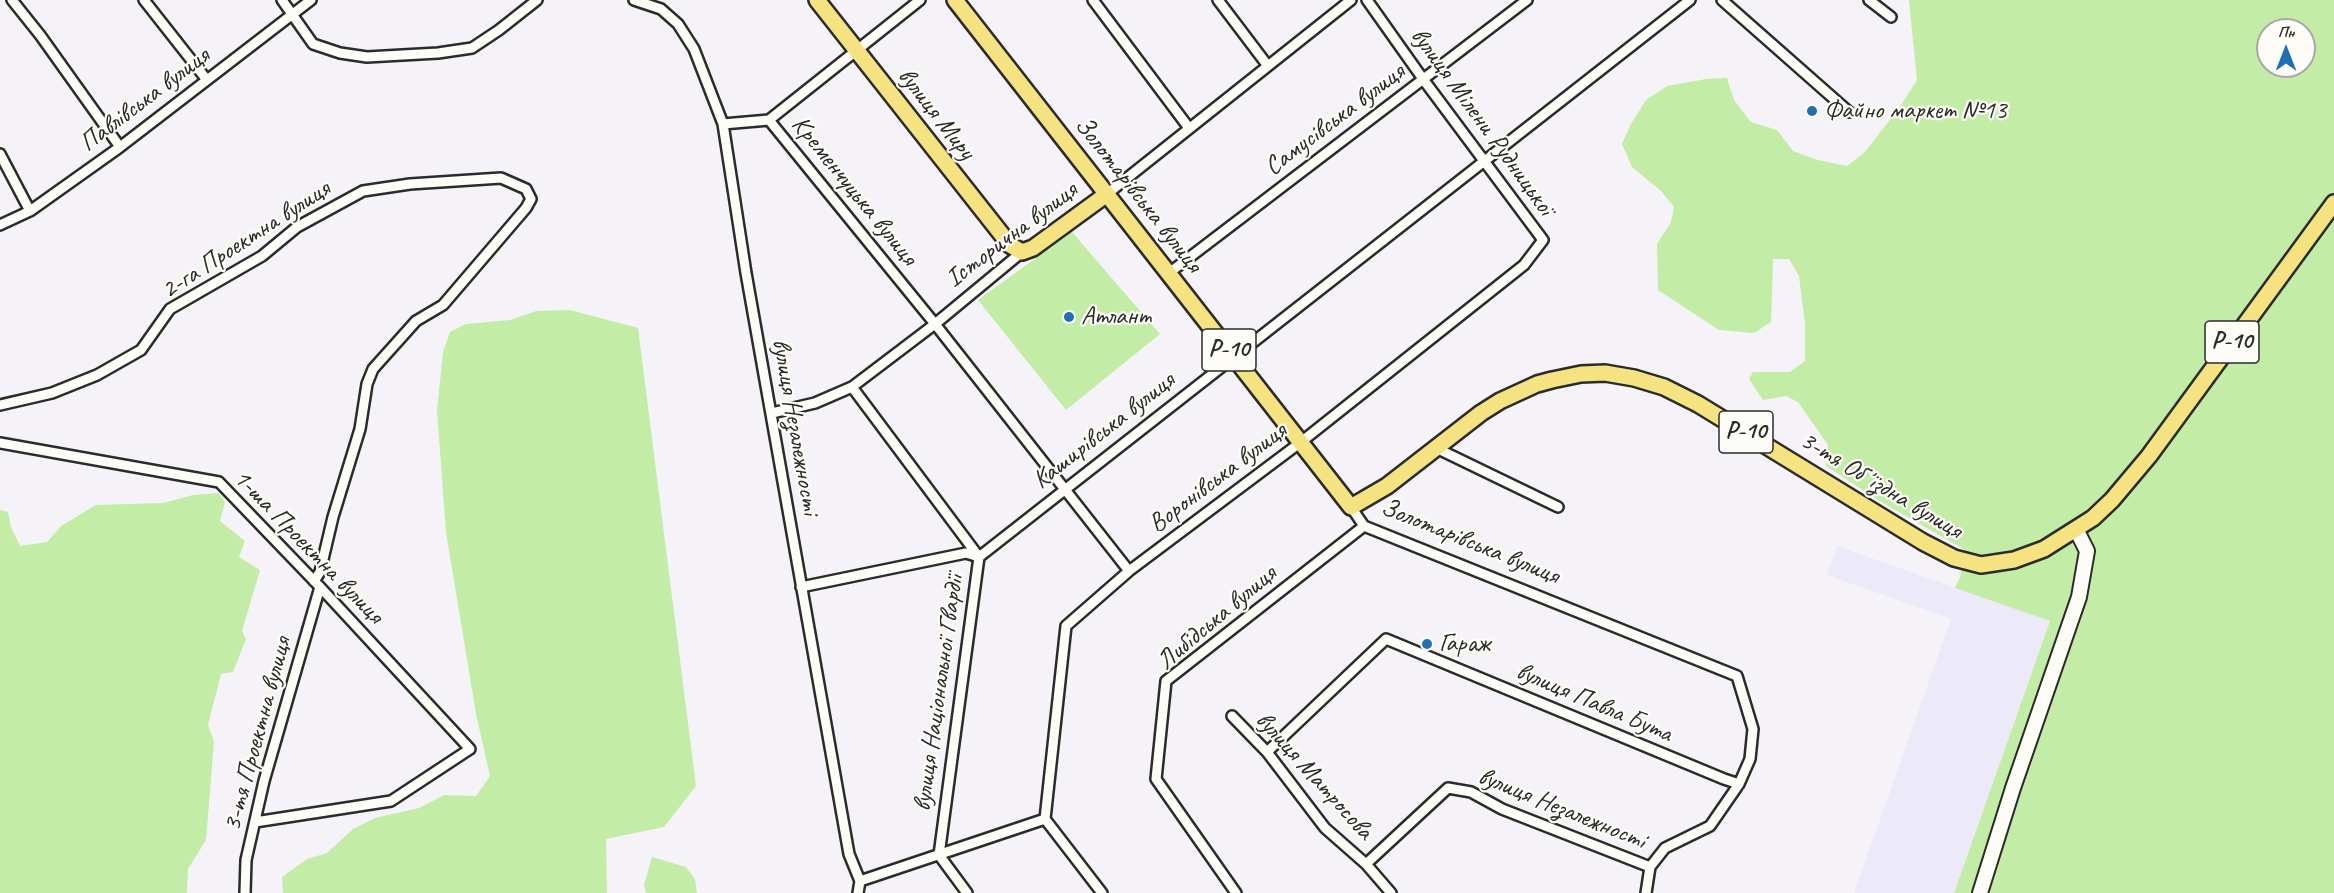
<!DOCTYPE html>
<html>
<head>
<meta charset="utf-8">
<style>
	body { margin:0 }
	#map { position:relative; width:2334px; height:893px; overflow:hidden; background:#f5f3f8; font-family:Caveat,sans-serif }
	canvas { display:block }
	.north { position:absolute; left:2256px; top:18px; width:60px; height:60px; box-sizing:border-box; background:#fdfcf7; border:2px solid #a9a8a5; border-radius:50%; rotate:0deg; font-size:16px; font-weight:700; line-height:24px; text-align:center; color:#2b2b2b }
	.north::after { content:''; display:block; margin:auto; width:21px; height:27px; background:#1f6fb2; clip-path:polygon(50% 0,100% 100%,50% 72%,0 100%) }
</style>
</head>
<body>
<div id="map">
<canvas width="2334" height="893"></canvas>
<div class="north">Пн</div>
</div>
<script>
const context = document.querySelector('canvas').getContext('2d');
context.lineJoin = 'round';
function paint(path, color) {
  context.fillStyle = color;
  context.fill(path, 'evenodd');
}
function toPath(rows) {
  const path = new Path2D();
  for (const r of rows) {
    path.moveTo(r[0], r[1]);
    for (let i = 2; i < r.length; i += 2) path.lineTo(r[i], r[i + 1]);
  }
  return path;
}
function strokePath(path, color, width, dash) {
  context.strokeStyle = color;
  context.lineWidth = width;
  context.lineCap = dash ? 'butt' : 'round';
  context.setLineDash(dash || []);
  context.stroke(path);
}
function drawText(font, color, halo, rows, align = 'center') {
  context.font = font + ' Caveat,sans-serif';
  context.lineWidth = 4.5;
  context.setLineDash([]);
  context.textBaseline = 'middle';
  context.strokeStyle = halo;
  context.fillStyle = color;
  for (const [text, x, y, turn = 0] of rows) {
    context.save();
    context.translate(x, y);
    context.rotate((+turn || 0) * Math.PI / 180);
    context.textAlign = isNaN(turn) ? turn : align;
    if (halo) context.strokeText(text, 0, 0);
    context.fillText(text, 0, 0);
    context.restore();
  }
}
paint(toPath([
	[1837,546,2050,621,1954,893,1854,893,1951,619,1827,575]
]), '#ece9f9');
paint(toPath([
	[1909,0,2334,0,2334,893,1954,893,2050,621,1955,588,1960,577,1965,550,1878,500,1826,466,1828,445,1798,402,1786,396,1763,400,1749,379,1753,372,1790,372,1805,361,1805,324,1799,276,1789,259,1773,259,1771,322,1754,333,1719,330,1658,290,1657,244,1671,222,1674,207,1661,191,1632,167,1622,144,1631,124,1646,100,1667,86,1706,79,1727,78,1734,100,1751,122,1777,130,1793,151,1818,160,1847,166,1864,153,1900,107,1917,80],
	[2268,30,2304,30,2304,66,2268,66],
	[1072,232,1160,334,1066,410,978,300],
	[570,310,638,328,696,786,664,827,606,839,607,893,283,893,282,877,307,859,327,853,353,829,375,818,419,808,444,795,476,796,490,776,476,714,446,532,437,411,443,352,450,332,466,324,510,320,536,311],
	[218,493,225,502,220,521,245,541,239,557,260,570,242,631,246,639,233,672,221,674,208,725,214,741,206,840,188,869,187,893,0,893,0,510,8,512,11,527,20,546,47,542,61,526,96,505,163,503,193,495],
	[652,857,686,867,695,879,697,893,646,893,644,885]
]), '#c3eca7');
const street = toPath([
	[12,0,40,35,120,147],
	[144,0,207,80],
	[282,0,313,44,340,53,367,57,438,53,472,48,499,30,537,0],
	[634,0,661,9,678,24,694,49,723,124,746,273,849,854,860,881,858,893],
	[1093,0,1189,128],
	[1218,0,1268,66],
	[1722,0,1849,112],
	[1869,0,1891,17],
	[769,120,935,324,1129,571],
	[723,124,769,120,920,0],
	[0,154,30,211],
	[1107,194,1351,0],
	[0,225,30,211,120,147,311,0],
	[1169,273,1527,0],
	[852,387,979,557,939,855,967,893],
	[0,405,52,393,97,375,141,350,170,309,262,256,297,227,363,191,410,184,501,178,526,189,531,199,526,208,455,291,443,305,416,321,373,369,367,384,360,429,333,517,320,572,314,581],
	[772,413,815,403,852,387,935,324,1022,252],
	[0,443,219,482,320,587,470,749,391,801,255,822],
	[1436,448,1558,507],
	[1351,507,1364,526,1737,676,1753,729,1750,759,1739,784,1710,826,1665,848,1650,867,1502,809,1471,792,1448,788,1366,864],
	[801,587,966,553,979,557,1690,0],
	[1232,716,1267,752,1325,828,1366,864,1391,893],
	[1267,752,1386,639,1724,779,1739,784],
	[1045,819,1066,626,1129,571,1301,442,1524,265,1543,240,1423,79,1367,0],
	[1045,819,1102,893],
	[860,881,1045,819],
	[245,893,246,860,264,781,320,587],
	[1236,893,1156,779,1166,681,1364,526],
	[1646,893,1650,867]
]);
const secondary = toPath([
	[1980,893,2013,788,2079,597,2087,551,2076,529]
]);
const primary = toPath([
	[817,0,1010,245,1022,252,1033,248,1107,194],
	[955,0,1351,507,1387,486,1481,413,1500,401,1537,384,1552,380,1581,374,1605,373,1634,378,1664,387,1698,404,1923,542,1954,558,1981,565,2014,560,2044,549,2093,518,2112,500,2149,456,2334,203]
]);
strokePath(street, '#2b2b2b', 14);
strokePath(secondary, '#2b2b2b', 18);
strokePath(primary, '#2b2b2b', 20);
strokePath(street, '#fdfcf7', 9);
strokePath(secondary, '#fdfcf7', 14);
strokePath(primary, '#f5e382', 15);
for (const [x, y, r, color] of [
	[1812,111,6,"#1f6fb2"],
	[1069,317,6,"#1f6fb2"],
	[1427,644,6,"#1f6fb2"]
]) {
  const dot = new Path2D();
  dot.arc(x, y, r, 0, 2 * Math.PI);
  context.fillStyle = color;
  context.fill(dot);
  strokePath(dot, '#fdfcf7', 2);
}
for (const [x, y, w] of [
	[2232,342,54],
	[1229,350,54],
	[1746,432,54]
]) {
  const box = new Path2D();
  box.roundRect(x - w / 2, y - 21, w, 42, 4.5);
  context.fillStyle = '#fdfcf7';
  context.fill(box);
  strokePath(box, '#2b2b2b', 1.5);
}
drawText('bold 24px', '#2b2b2b', null, [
	["Р-10",2232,342],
	["Р-10",1229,350],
	["Р-10",1746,432]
]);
drawText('26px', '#2b2b2b', '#fdfcf7', [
	["Павлівська вулиця",145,100,-37],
	["вулиця Миру",936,114,52],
	["Самусівська вулиця",1335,120,-37],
	["вулиця Мілени Рудницької",1482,122,54],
	["Кременчуцька вулиця",854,191,51],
	["Золотарівська вулиця",1138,195,52],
	["Історична вулиця",1012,235,-37],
	["2-га Проектна вулиця",246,240,-33],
	["вулиця Незалежності",795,427,80],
	["Каширівська вулиця",1104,431,-38],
	["Воронівська вулиця",1218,478,-37],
	["3-тя Обʼїздна вулиця",1881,486,31],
	["Золотарівська вулиця",1470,542,22],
	["1-ша Проектна вулиця",308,547,46],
	["Либідська вулиця",1217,618,-40],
	["вулиця Національної Гвардії",939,693,-82],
	["вулиця Павла Бута",1594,703,23],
	["3-тя Проектна вулиця",258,734,-75],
	["вулиця Матросова",1314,776,48],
	["вулиця Незалежності",1562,809,22]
]);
drawText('26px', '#2b2b2b', '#fdfcf7', [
	["Файно маркет №13",1824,111],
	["Атлант",1081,317],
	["Гараж",1439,644]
], 'left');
</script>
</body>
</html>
